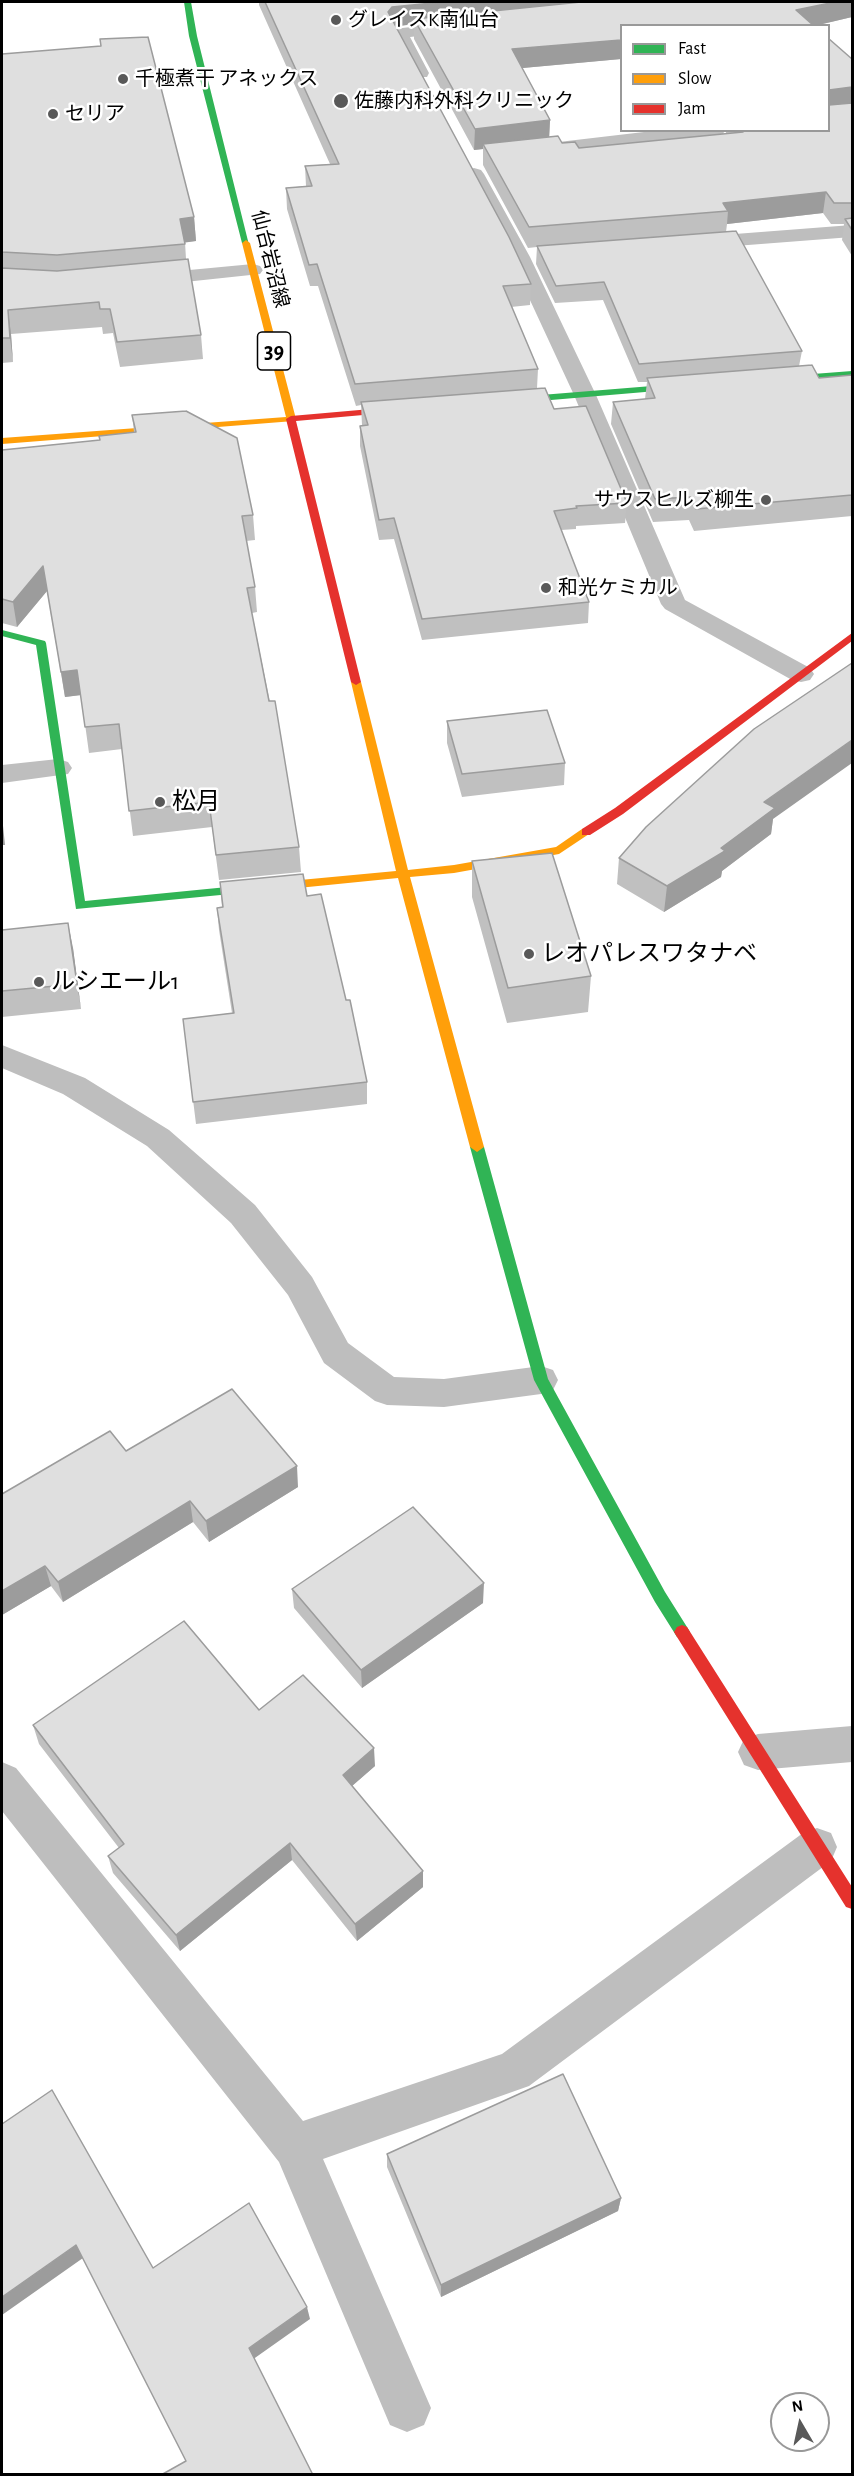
<!DOCTYPE html>
<html>
<head>
<meta charset="utf-8">
<style>
	body { margin:0 }
	#map { position:relative; width:854px; height:2476px; overflow:hidden; background:#fff; font-family:"Alegreya Sans",sans-serif }
	canvas { display:block }
	.frame { position:absolute; inset:0; border:3px solid #000; pointer-events:none }
	.legend { position:absolute; left:620px; top:24px; width:210px; height:108px; box-sizing:border-box; background:#fff; border:2px solid #999; margin:0; padding:8px 10px; list-style:none; font-size:18px; color:#000 }
	.legend li { display:flex; align-items:center; gap:12px; height:30px }
	.legend b { width:30px; border:2px solid #999 }
	.north { position:absolute; left:770px; top:2392px; width:60px; height:60px; box-sizing:border-box; background:#fff; border:2px solid #999; border-radius:50%; rotate:351deg; font-size:16px; font-weight:700; line-height:24px; text-align:center; color:#000 }
	.north::after { content:''; display:block; margin:auto; width:21px; height:27px; background:#595959; clip-path:polygon(50% 0,100% 100%,50% 72%,0 100%) }
</style>
</head>
<body>
<div id="map">
<canvas width="854" height="2476"></canvas>
<div class="frame"></div>
<ul class="legend">
<li><b style="height:8px;background:#30b455"></b>Fast</li>
<li><b style="height:8px;background:#ff9f0a"></b>Slow</li>
<li><b style="height:8px;background:#e5322d"></b>Jam</li>
</ul>
<div class="north">N</div>
</div>
<script>
const context = document.querySelector('canvas').getContext('2d');
context.lineJoin = 'round';
function toPath(rows) {
  const path = new Path2D();
  for (const r of rows) {
    path.moveTo(r[0], r[1]);
    for (let i = 2; i < r.length; i += 2) path.lineTo(r[i], r[i + 1]);
  }
  return path;
}
function paint(path, color) {
  context.fillStyle = color;
  context.fill(path, 'evenodd');
}
function strokePath(path, color, width, dash) {
  context.strokeStyle = color;
  context.lineWidth = width;
  context.lineCap = dash ? 'butt' : 'round';
  context.setLineDash(dash || []);
  context.stroke(path);
}
function drawText(font, color, halo, rows, align = 'center') {
  context.font = font + ' "Alegreya Sans","Noto Sans JP",sans-serif';
  context.lineWidth = 5;
  context.setLineDash([]);
  context.textBaseline = 'middle';
  context.strokeStyle = halo;
  context.fillStyle = color;
  for (const [text, x, y, turn = 0] of rows) {
    context.save();
    context.translate(x, y);
    context.rotate((+turn || 0) * Math.PI / 180);
    context.textAlign = isNaN(turn) ? turn : align;
    if (halo) context.strokeText(text, 0, 0);
    context.fillText(text, 0, 0);
    context.restore();
  }
}
paint(toPath([
	[457,22,463,23,466,27,463,31,410,37,429,73,427,77,413,77,390,33,393,29,457,22],
	[661,130,725,130,723,134,716,136,533,157,526,155,523,151,526,147,533,145,661,130],
	[474,168,481,170,484,174,530,257,596,395,685,600,810,668,814,674,810,680,801,682,792,680,665,609,661,604,574,395,510,257,464,174,467,170,474,168],
	[852,225,852,237,696,249,689,247,686,243,689,239,696,237,852,225],
	[253,264,260,266,263,270,260,274,147,286,140,284,136,280,140,276,147,274,253,264],
	[58,759,68,762,72,768,68,774,2,783,2,765,58,759],
	[2,1045,85,1078,169,1130,255,1205,312,1277,348,1343,394,1377,444,1379,541,1366,553,1370,558,1380,553,1390,541,1394,444,1407,387,1405,375,1401,324,1363,288,1295,231,1223,147,1146,63,1094,2,1068,2,1045],
	[852,1726,852,1762,758,1770,744,1765,738,1752,744,1739,758,1734,852,1726],
	[2,1762,16,1768,303,2121,502,2054,803,1833,817,1828,831,1833,837,1847,831,1861,529,2086,323,2159,431,2408,424,2425,407,2432,390,2425,279,2162,2,1811,2,1762]
]), '#bebebe');
paint(toPath([
	[184,2,191,2,197,36,249,245,242,243,189,36,184,2],
	[852,371,852,377,774,383,769,380,774,377,852,371],
	[689,383,692,384,692,388,504,404,499,401,504,398,689,383],
	[2,630,45,641,46,643,85,901,268,883,272,884,274,887,272,890,76,909,36,645,2,636,2,630],
	[477,1142,484,1147,548,1379,665,1592,687,1627,690,1632,687,1637,682,1639,677,1637,655,1602,534,1380,470,1147,477,1142]
]), '#30b455');
paint(toPath([
	[246,240,250,243,296,419,294,421,2,444,2,438,286,417,242,243,246,240],
	[356,679,361,682,408,870,454,865,556,847,582,829,586,828,592,832,559,854,454,873,410,877,484,1147,477,1152,470,1147,398,878,268,891,262,887,268,883,396,871,351,682,356,679]
]), '#ff9f0a');
paint(toPath([
	[405,406,408,407,408,411,296,421,361,682,356,685,351,682,286,419,291,416,405,406],
	[852,633,852,641,623,814,590,835,582,835,582,829,615,808,852,633],
	[682,1625,687,1627,852,1887,852,1909,846,1907,677,1637,674,1632,677,1627,682,1625]
]), '#e5322d');
paint(toPath([
	[259,2,852,2,852,17,814,26,621,26,621,59,522,68,550,120,549,137,562,143,579,148,726,134,726,130,828,130,852,59,852,256,842,240,844,224,831,224,823,213,727,224,726,232,802,351,799,366,819,378,852,375,852,516,694,531,689,520,653,522,611,424,613,402,645,399,647,382,638,382,603,300,555,303,536,264,537,247,528,248,483,165,483,149,474,150,414,39,414,24,396,26,531,284,530,305,511,307,538,369,537,388,554,409,627,503,625,523,576,526,576,529,561,530,589,602,588,623,422,640,394,539,379,540,360,446,360,426,362,425,361,405,356,406,318,286,310,286,287,209,286,188,306,186,305,166,330,164,259,5],
	[2,54,194,217,196,241,185,242,186,259,201,335,203,359,120,367,113,333,103,334,102,327,11,334,13,362,2,363],
	[132,415,253,515,255,540,246,541,255,587,257,612,252,613,299,847,301,872,219,880,212,827,133,836,122,749,89,753,81,695,65,697,47,591,17,627,2,623,2,450,100,440,134,432],
	[447,721,565,763,564,785,462,797,447,743],
	[773,819,771,834,722,871,721,877,664,912,617,884,619,858],
	[472,861,591,976,588,1012,507,1023,472,897],
	[220,882,307,896,346,1000,367,1082,367,1104,196,1124,183,1019,232,1013,219,930,217,908,222,907],
	[2,930,73,948,81,1009,2,1017],
	[126,1451,298,1487,209,1542,193,1522,63,1602,51,1586,2,1615],
	[292,1589,483,1603,362,1688,294,1608],
	[259,1710,375,1766,352,1786,423,1871,423,1887,357,1941,292,1860,180,1951,113,1873,108,1856,119,1848,39,1744,33,1725],
	[387,2154,621,2198,618,2211,441,2297,387,2167]
]), '#c0c0c0');
paint(toPath([
	[442,2,630,2,414,19,414,24,393,27,388,12,392,7],
	[835,2,852,2,852,17,814,26,796,10],
	[621,40,621,59,512,69,512,49],
	[852,87,852,107,828,110,829,90],
	[550,120,549,141,483,144,483,149,474,150,475,129],
	[826,192,823,213,727,224,728,211,723,203],
	[194,217,196,241,182,243,180,219],
	[8,310,11,334,13,362,10,338],
	[43,566,47,591,17,627,13,602],
	[77,670,81,695,65,697,61,672],
	[852,740,852,763,773,819,771,834,722,871,721,877,664,912,667,886,721,848,764,802],
	[2,816,5,845,2,845],
	[68,923,73,948,81,1009,77,984],
	[297,1466,298,1487,209,1542,206,1521],
	[190,1501,193,1522,63,1602,58,1582],
	[45,1566,51,1586,2,1615,2,1591],
	[484,1583,483,1603,362,1688,361,1670],
	[374,1748,375,1766,344,1793,343,1775],
	[290,1843,292,1860,180,1951,176,1935],
	[423,1871,423,1887,357,1941,355,1924],
	[621,2198,618,2211,441,2297,441,2285],
	[76,2245,83,2258,2,2315,2,2297],
	[307,2307,310,2319,252,2360,249,2348]
]), '#9c9c9c');
const building = toPath([
	[265,2,442,2,392,7,388,12,509,237,531,284,503,286,538,369,355,384,317,264,309,265,286,188,312,186,305,166,339,164,265,2],
	[581,2,835,2,796,10,814,26,621,26,621,40,512,49,550,120,475,129,414,19,581,2],
	[148,37,194,217,180,219,185,244,57,255,2,252,2,54,101,46,100,39,148,37],
	[828,38,852,59,852,87,829,90,829,105,852,103,852,203,834,203,826,192,723,203,728,211,529,227,483,144,558,136,562,143,575,142,579,148,743,132,741,130,828,130,828,38],
	[852,218,852,230,845,219,852,218],
	[736,231,802,351,639,364,604,282,556,286,537,246,736,231],
	[188,259,201,335,117,342,110,309,100,309,99,302,8,310,10,338,2,338,2,268,57,271,188,259],
	[812,365,819,378,852,375,852,495,696,509,691,497,655,499,613,402,655,398,647,378,812,365],
	[545,388,554,409,586,406,627,503,576,506,577,508,554,511,589,602,422,619,394,518,379,520,360,426,368,425,361,402,545,388],
	[186,411,237,438,253,515,242,516,255,587,247,588,269,701,275,701,299,847,216,855,209,802,129,811,119,724,85,727,77,670,61,672,43,566,13,602,2,599,2,450,100,440,99,436,136,432,132,415,186,411],
	[852,663,852,740,764,802,775,808,721,848,725,851,667,886,619,858,646,827,754,729,852,663],
	[547,710,565,763,462,774,447,721,547,710],
	[552,853,591,976,508,988,472,861,552,853],
	[303,874,307,896,321,894,346,1000,350,1000,367,1082,193,1102,183,1019,234,1013,217,908,223,907,220,882,303,874],
	[68,923,77,984,2,991,2,930,68,923],
	[232,1389,297,1466,206,1521,190,1501,58,1582,45,1566,2,1591,2,1494,110,1431,126,1451,232,1389],
	[413,1507,484,1583,361,1670,292,1589,413,1507],
	[184,1621,259,1710,303,1675,374,1748,343,1775,423,1871,355,1924,290,1843,176,1935,108,1856,124,1844,33,1725,184,1621],
	[563,2074,621,2198,441,2285,387,2154,563,2074],
	[52,2090,153,2268,249,2203,307,2307,249,2348,313,2475,161,2475,186,2461,76,2245,2,2297,2,2124,52,2090]
]);
paint(building, '#dfdfdf');
strokePath(building, '#9c9c9c', 1.5);
for (const [x, y, r, color] of [
	[336,20,6,"#595959"],
	[123,79,6,"#595959"],
	[341,101,8,"#595959"],
	[53,114,6,"#595959"],
	[766,500,6,"#595959"],
	[546,588,6,"#595959"],
	[160,802,6,"#595959"],
	[529,954,6,"#595959"],
	[39,982,6,"#595959"]
]) {
  const dot = new Path2D();
  dot.arc(x, y, r, 0, 2 * Math.PI);
  context.fillStyle = color;
  context.fill(dot);
  strokePath(dot, '#fff', 2);
}
drawText('20px', '#000', '#fff', [
	["グレイスK南仙台",348,20],
	["千極煮干 アネックス",135,79],
	["佐藤内科外科クリニック",354,101],
	["セリア",65,114],
	["サウスヒルズ柳生",754,500,"right"],
	["和光ケミカル",558,588]
], 'left');
drawText('20px', '#000', '#fff', [
	["仙台岩沼線",270,259,76]
]);
for (const [x, y, w] of [
	[274,351,33]
]) {
  const box = new Path2D();
  box.roundRect(x - w / 2, y - 19, w, 38, 4.5);
  context.fillStyle = '#fff';
  context.fill(box);
  strokePath(box, '#000', 1.5);
}
drawText('bold 22px', '#000', null, [
	["39",274,351]
]);
drawText('24px', '#000', '#fff', [
	["松月",172,802],
	["レオパレスワタナベ",541,954],
	["ルシエール1",51,982]
], 'left');
</script>
</body>
</html>
